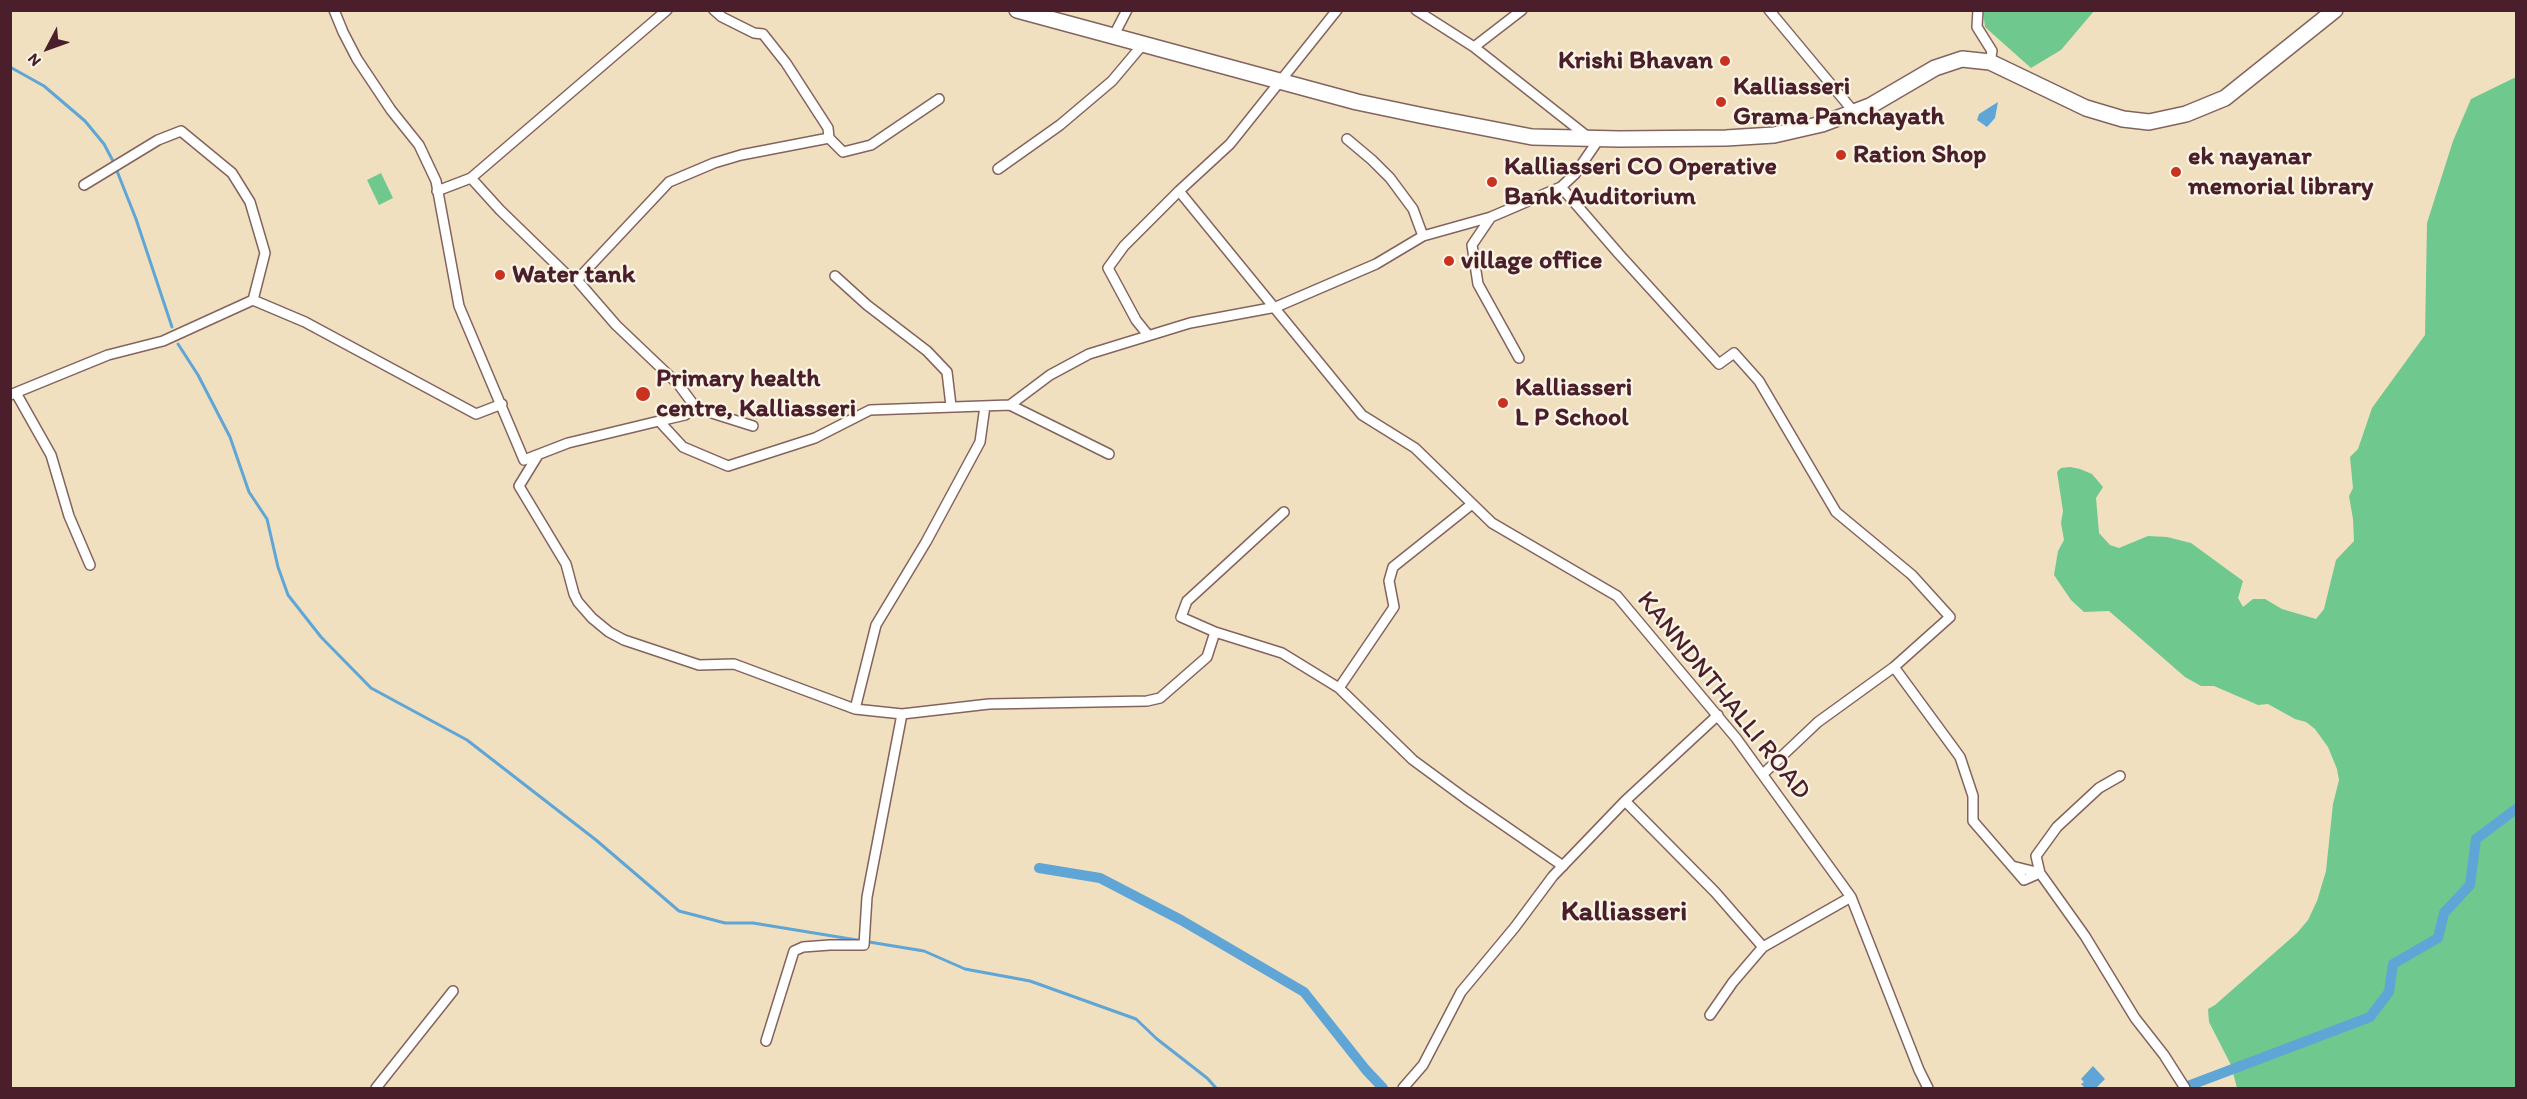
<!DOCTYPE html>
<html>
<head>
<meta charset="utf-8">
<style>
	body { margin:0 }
	#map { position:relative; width:2527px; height:1099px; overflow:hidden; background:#f0e0c0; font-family:Itim,sans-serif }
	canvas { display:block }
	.frame { position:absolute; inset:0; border:12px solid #4a1f2b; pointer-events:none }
	.north { position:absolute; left:18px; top:18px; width:60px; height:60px; -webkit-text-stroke:4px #fcf5e5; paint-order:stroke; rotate:229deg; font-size:16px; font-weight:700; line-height:24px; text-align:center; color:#4a1f2b }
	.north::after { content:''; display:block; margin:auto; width:21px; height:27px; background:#4a1f2b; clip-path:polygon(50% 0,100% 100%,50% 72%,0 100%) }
</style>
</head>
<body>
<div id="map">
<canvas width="2527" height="1099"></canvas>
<div class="frame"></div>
<div class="north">N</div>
</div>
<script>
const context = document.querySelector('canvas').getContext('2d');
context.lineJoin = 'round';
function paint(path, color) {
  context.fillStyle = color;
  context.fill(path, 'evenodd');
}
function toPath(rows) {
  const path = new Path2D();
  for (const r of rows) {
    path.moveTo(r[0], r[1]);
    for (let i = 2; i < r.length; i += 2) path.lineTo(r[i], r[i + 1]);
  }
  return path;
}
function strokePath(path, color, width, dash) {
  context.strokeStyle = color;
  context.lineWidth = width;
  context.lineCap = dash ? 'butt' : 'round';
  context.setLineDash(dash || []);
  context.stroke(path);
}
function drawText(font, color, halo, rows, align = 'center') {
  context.font = font + ' Itim,sans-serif';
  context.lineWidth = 4.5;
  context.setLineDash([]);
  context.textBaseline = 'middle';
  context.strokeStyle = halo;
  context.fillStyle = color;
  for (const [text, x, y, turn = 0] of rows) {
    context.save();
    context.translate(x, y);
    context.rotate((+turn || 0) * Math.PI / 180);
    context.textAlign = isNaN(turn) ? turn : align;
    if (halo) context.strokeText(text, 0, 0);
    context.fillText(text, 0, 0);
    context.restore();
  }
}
paint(toPath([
	[1983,11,1983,10,2094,11,2061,50,2031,68,1985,27],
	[2516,77,2516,1088,2237,1088,2231,1065,2209,1022,2208,1009,2215,1005,2297,933,2308,920,2317,901,2326,871,2333,804,2339,780,2337,769,2328,747,2315,729,2306,722,2295,719,2268,704,2258,705,2214,686,2201,686,2185,677,2109,611,2084,612,2071,600,2054,575,2058,551,2064,540,2061,523,2063,511,2057,472,2061,468,2070,467,2080,469,2092,474,2103,487,2096,498,2099,533,2110,545,2119,548,2148,536,2167,537,2191,543,2243,581,2238,598,2243,607,2253,599,2265,599,2282,609,2316,619,2324,609,2336,560,2354,541,2353,519,2349,496,2353,488,2350,457,2358,449,2372,408,2425,335,2427,223,2453,141,2471,99],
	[381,173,393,198,379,205,367,180]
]), '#6fc88e');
paint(toPath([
	[1998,102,1995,118,1987,127,1977,120,1979,114],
	[2093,1066,2105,1079,2096,1088,2085,1088,2081,1084,2084,1082,2081,1079]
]), '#5fa5d5');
strokePath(toPath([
	[10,67,44,86,85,121,104,144,113,161,136,219,172,327],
	[178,344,198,375,230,437,249,492,267,519,278,567,288,595,321,637,371,688,467,740,596,840,679,911,725,923,753,923,924,951,965,969,1030,981,1136,1019,1157,1039,1207,1078,1216,1088],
	[2192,1085,2207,1080]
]), '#5fa5d5', 3);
strokePath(toPath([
	[1039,868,1100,878,1181,920,1304,992,1366,1070,1383,1088],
	[2188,1086,2370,1017,2389,992,2393,964,2438,938,2444,913,2470,885,2476,839,2516,809]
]), '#5fa5d5', 10);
const minor = toPath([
	[334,10,343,32,357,59,391,110,419,145,436,181,459,306,524,460,568,443,659,421,683,447,728,466,815,438,870,410,1010,405,1050,375,1089,354,1190,323,1276,307,1376,264,1423,236,1491,217,1561,187,1575,174,1599,139],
	[714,10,722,17,754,33,763,34,786,63,828,128,829,138,843,152,871,145,939,99],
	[1337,10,1230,144,1179,191,1362,415,1415,448,1492,523,1617,596,1736,738,1851,897],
	[1416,10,1474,47,1588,137],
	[1769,10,1854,112],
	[1978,10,1977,27,1992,51,1990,62],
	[1114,35,1127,10],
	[1474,47,1522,10],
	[1347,139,1372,160,1390,178,1413,209,1423,236],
	[998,169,1060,125,1112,81,1144,43],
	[471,178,500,210,565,273,577,280,616,325,679,385,696,408,753,426],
	[84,185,158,140,181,131,232,173,250,202,265,253,253,300],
	[1561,187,1619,254,1719,364,1734,353,1759,381,1836,512,1912,575,1950,617,1894,667,1960,757,1973,796,1973,821,2024,880,2040,873,2085,936,2135,1018,2164,1055,2185,1088],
	[437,191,471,178,667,10],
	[1491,217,1472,245,1478,284,1519,358],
	[835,276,867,305,927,351,947,372,951,406],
	[577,280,669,182,714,163,741,155,829,138],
	[1148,335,1136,320,1108,268,1124,246,1179,191],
	[16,393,51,455,69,516,90,565],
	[10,395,108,355,163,341,253,300,305,322,476,414,502,404],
	[1010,405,1109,454],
	[659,421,685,415,696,408],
	[538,455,519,486,566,564,574,594,578,602,592,618,609,632,624,640,699,665,734,664,855,709,902,714,989,704,1147,701,1160,698,1207,657,1215,632],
	[1284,512,1187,601,1181,617,1215,632,1282,653,1339,688,1413,760,1466,799,1563,866],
	[1339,688,1394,607,1389,581,1393,567,1472,504],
	[855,709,876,625,926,542,980,442,985,406],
	[1763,774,1818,722,1894,667],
	[1625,801,1718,715],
	[2012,866,2040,873,2036,856,2057,827,2099,788,2120,776],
	[1710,1015,1733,982,1763,947],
	[766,1041,794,951,803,947,830,945,864,945,867,897,902,714],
	[376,1088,453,991],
	[1403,1088,1423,1065,1461,992,1515,927,1553,876,1625,801,1715,892,1763,947,1851,897,1919,1070,1928,1088]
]);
const trunk = toPath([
	[1017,10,1357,102,1424,116,1532,137,1619,139,1726,138,1774,135,1822,124,1870,106,1935,68,1962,59,1990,62,2086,108,2123,119,2149,122,2186,114,2225,98,2335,10]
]);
strokePath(minor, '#84635f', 12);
strokePath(trunk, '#84635f', 18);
strokePath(minor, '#fff', 9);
strokePath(trunk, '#fff', 15);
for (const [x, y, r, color] of [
	[1725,61,6,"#c8321e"],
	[1721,102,6,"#c8321e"],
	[1841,155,6,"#c8321e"],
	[2176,172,6,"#c8321e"],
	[1492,182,6,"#c8321e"],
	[1449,261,6,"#c8321e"],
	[500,275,6,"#c8321e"],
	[643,394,8,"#c8321e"],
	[1503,403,6,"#c8321e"]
]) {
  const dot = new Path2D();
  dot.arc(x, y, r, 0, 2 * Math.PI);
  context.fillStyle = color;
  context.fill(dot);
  strokePath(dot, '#fcf5e5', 2);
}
drawText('bold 26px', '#4a1f2b', '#fcf5e5', [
	["Krishi Bhavan",1713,61,"right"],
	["Kalliasseri",1733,87],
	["Grama Panchayath",1733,117],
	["Ration Shop",1853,155],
	["ek nayanar",2188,157],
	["memorial library",2188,187],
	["Kalliasseri CO Operative",1504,167],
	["Bank Auditorium",1504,197],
	["village office",1461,261],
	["Water tank",512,275],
	["Primary health",656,379],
	["centre, Kalliasseri",656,409],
	["Kalliasseri",1515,388],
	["L P School",1515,418]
], 'left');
drawText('26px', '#4a1f2b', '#fcf5e5', [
	["KANNDNTHALLI ROAD",1723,696,51]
]);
drawText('bold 28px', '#4a1f2b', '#fcf5e5', [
	["Kalliasseri",1624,913]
]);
</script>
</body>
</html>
